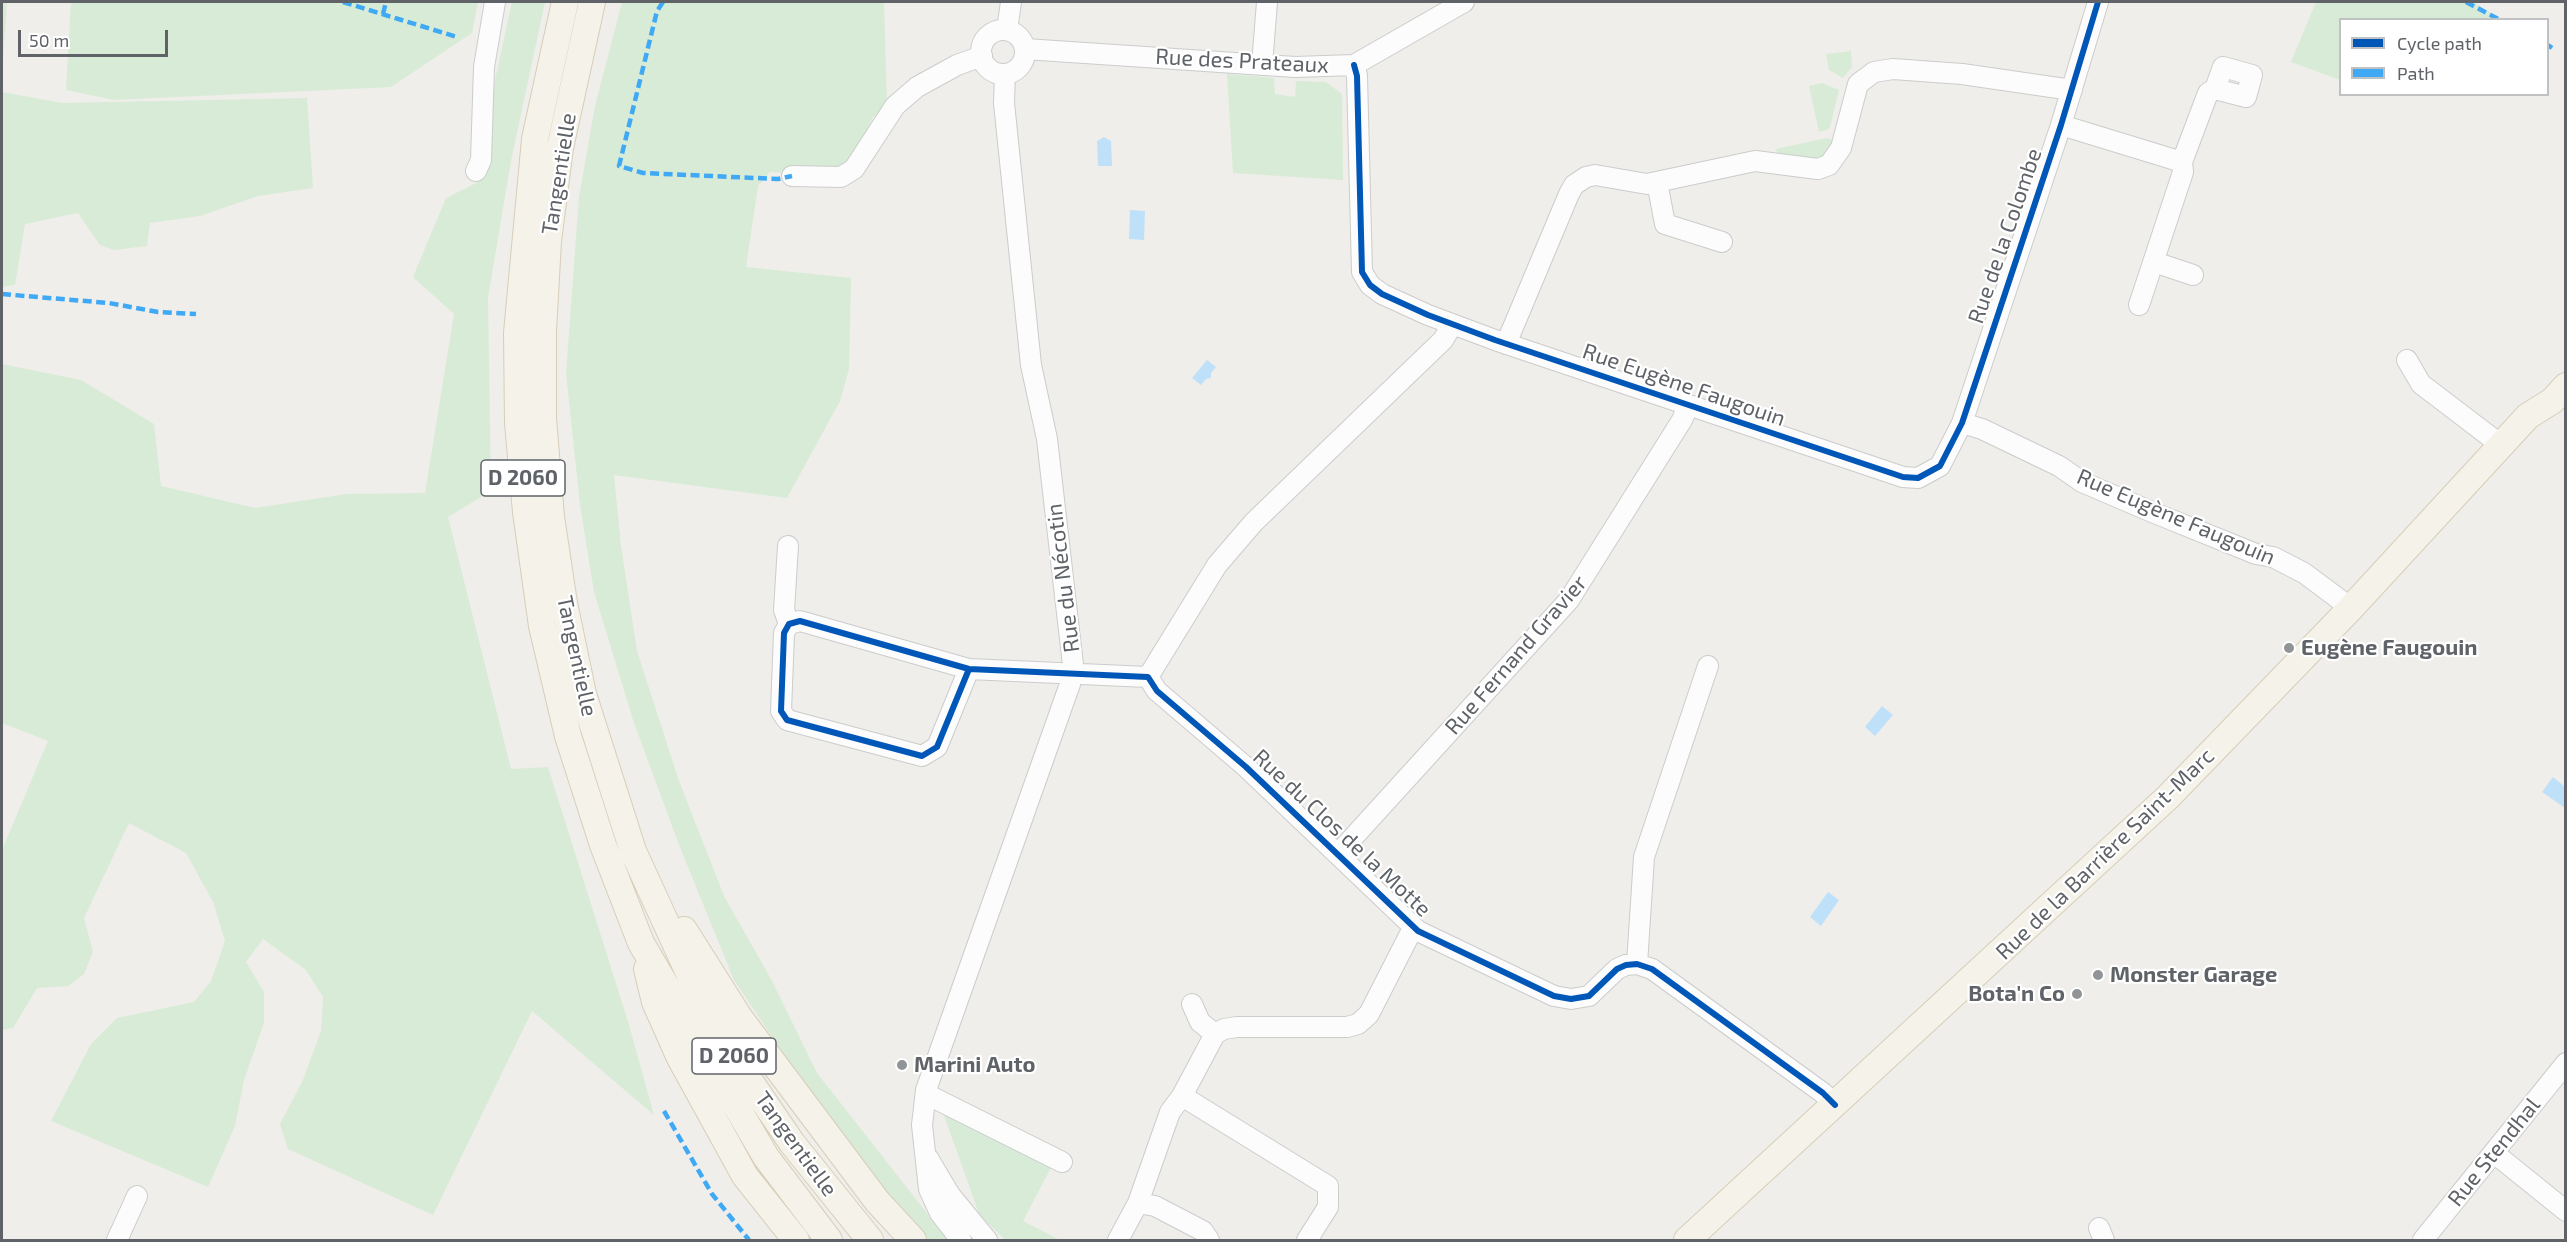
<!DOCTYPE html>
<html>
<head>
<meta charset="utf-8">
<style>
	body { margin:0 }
	#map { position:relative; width:2567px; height:1242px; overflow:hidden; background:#efeeea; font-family:"Exo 2",sans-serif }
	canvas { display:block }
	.frame { position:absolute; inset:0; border:3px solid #5f6368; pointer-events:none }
	.legend { position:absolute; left:2339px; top:18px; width:210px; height:78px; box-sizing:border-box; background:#fff; border:2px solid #bfc1c3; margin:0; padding:8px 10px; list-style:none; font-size:18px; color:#5f6368 }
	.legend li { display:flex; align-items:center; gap:12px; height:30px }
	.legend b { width:30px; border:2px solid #bfc1c3 }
	.scale { position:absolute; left:18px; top:30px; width:150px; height:27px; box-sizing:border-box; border:3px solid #5f6368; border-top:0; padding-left:8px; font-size:18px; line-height:21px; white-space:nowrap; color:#5f6368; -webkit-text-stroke:4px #fff; paint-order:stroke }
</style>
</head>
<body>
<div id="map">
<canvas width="2567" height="1242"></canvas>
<div class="frame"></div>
<ul class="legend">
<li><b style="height:8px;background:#0057b8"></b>Cycle path</li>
<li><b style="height:8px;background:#3fa9f5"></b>Path</li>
</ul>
<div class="scale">50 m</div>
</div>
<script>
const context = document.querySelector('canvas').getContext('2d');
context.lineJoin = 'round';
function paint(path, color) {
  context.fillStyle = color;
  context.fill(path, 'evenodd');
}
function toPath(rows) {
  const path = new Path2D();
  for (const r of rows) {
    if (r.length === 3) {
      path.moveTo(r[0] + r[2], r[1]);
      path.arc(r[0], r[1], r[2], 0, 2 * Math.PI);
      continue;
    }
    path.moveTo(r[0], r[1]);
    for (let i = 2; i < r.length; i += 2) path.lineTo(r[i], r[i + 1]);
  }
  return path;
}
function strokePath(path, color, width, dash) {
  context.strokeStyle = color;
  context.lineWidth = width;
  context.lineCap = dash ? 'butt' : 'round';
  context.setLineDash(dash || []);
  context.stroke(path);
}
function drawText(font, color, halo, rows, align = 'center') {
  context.font = font + ' "Exo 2",sans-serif';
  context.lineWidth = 4.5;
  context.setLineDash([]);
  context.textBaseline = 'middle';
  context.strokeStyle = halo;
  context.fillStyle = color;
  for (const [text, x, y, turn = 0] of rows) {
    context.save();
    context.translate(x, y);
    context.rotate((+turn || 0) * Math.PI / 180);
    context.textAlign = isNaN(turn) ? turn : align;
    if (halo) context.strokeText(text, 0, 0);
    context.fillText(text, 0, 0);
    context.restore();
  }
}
paint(toPath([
	[2,2,7,2,2,75],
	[71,2,478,2,472,33,391,87,114,100,66,90],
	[512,2,545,2,511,161,488,298,491,491,448,517,511,769,548,767,629,1025,654,1115,532,1011,433,1215,288,1149,280,1124,303,1080,321,1031,323,997,306,970,263,939,246,962,264,992,264,1023,244,1080,235,1126,208,1187,51,1121,91,1044,117,1018,194,1002,211,981,225,941,213,902,186,853,129,823,84,918,93,952,84,974,68,986,37,988,13,1028,2,1030,2,850,48,741,2,723,2,364,81,380,154,424,161,486,255,508,347,494,425,493,454,314,413,277,446,198,476,183,489,152,495,80],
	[622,2,884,2,887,106,873,117,851,166,835,175,770,172,758,186,746,267,851,278,849,369,840,401,787,498,614,475,621,546,637,651,679,781,724,896,772,981,817,1073,948,1240,926,1240,903,1218,791,1065,734,980,679,845,633,720,594,592,580,505,566,373,579,197,595,106],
	[2316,2,2473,2,2501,19,2340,20,2340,80,2291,62],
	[1851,51,1852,67,1843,78,1829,70,1826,54],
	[1227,74,1274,78,1275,94,1295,97,1296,81,1326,82,1342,94,1343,180,1233,173],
	[1822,83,1839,90,1830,127,1827,130,1819,132,1809,86],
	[2,92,62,103,307,98,313,188,258,196,200,216,150,223,147,246,114,250,100,245,78,213,25,224,15,285,2,287],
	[1827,138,1833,140,1832,145,1824,156,1817,160,1777,153,1776,149],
	[713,1101,750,1156,812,1240,802,1240,744,1159],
	[940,1104,1054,1162,1023,1221,1060,1240,1005,1240,979,1214]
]), '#d8ebd6');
paint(toPath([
	[1104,137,1111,141,1112,166,1098,166,1097,141],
	[1130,210,1145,211,1144,240,1129,239],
	[1207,360,1216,367,1211,373,1211,378,1206,379,1201,385,1192,378],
	[1882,706,1893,715,1875,736,1865,727],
	[2553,777,2565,787,2565,808,2542,792],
	[1828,892,1839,900,1821,926,1810,917]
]), '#bfe0f9');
const minor = toPath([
	[1007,30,1011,2],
	[1003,52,22],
	[1025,49,1295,67,1354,65,1464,2],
	[1262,65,1267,2],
	[1354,65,1357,76,1362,272,1370,285,1382,294,1428,315,1495,340,1903,477,1918,478,1940,466,1962,423,2061,125,2098,2],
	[2061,125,2182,162],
	[476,171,481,160,484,67,495,2],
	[792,176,841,177,854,169,895,106,917,87,957,65,982,56],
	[1657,182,1665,224,1722,242],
	[2154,262,2193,275],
	[2139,305,2183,172,2182,162,2208,93,2215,89,2223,67,2252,75,2246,97,2215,89],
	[1506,344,1569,194,1574,185,1586,177,1595,175,1647,184,1755,161,1818,169,1829,165,1841,148,1858,84,1874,72,1893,69,1962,74,2072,90],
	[2407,360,2421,384,2501,445],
	[1962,423,1982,429,2059,466,2082,482,2152,512,2256,554,2273,557,2304,573,2351,608],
	[788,546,784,610,789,624],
	[969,669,937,747,922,756,787,720,781,711,784,633,789,624,800,621,969,669,1148,677,1157,691,1246,767,1418,931,1554,996,1571,999,1589,996,1617,969,1626,965,1637,964,1652,969,1823,1093,1835,1105],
	[1148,677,1217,565,1254,522,1443,340,1452,325],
	[1338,854,1569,600,1682,420,1688,406],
	[1637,964,1644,857,1708,666],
	[1192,1004,1200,1022,1215,1034],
	[926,1094,1062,1162],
	[1182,1096,1328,1186,1328,1207,1307,1240],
	[2494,1153,2566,1211],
	[928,1158,950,1195,987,1240],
	[1138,1203,1155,1206,1203,1231,1209,1240],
	[2099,1228,2104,1240],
	[117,1240,137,1196],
	[961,1240,940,1213,929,1189,922,1125,926,1090,1070,684,1073,665,1047,439,1031,365,1004,103,1005,74],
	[1118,1240,1138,1203,1170,1112,1182,1096,1215,1034,1224,1029,1237,1027,1347,1027,1358,1024,1369,1014,1413,928],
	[2423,1240,2566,1063]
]);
const major = toPath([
	[565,2,535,139,517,333,518,423,526,512,542,626,568,736,603,845,641,943,766,1157,829,1240],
	[592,2,560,148,548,241,543,331,543,418,551,517,564,603,583,694,633,851,699,995,743,1071,792,1143,870,1240],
	[684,930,739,1017,877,1201,913,1240],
	[647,969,655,1002,680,1058,745,1176,796,1240],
	[1687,1240,2168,797,2351,608,2528,416,2552,401,2566,386]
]);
strokePath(minor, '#cbcccc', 22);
strokePath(major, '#d7ceb8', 28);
strokePath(minor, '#fdfcfc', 20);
strokePath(major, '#f4f2e9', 26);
strokePath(toPath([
	[343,2,457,37],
	[663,2,657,11,619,166,643,173,778,179,792,176],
	[2466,2,2500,20],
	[383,14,386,2],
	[2548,45,2552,48],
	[2,294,109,303,158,312,196,314],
	[664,1111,712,1194,749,1240]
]), '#3fa9f5', 4.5, [9, 4.5]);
strokePath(toPath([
	[1354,65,1357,76,1362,272,1370,285,1382,294,1428,315,1495,340,1903,477,1918,478,1940,466,1962,423,2061,125,2098,2],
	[969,669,937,747,922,756,787,720,781,711,784,633,789,624,800,621,969,669,1148,677,1157,691,1246,767,1418,931,1554,996,1571,999,1589,996,1617,969,1626,965,1637,964,1652,969,1823,1093,1835,1105]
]), '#0057b8', 6);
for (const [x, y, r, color] of [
	[2289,648,6,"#919496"],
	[2098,975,6,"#919496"],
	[2077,994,6,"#919496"],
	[902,1065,6,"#919496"]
]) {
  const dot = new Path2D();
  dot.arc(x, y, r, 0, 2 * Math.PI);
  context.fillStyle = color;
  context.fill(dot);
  strokePath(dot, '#fff', 2);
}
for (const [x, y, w] of [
	[523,478,84],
	[734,1056,84]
]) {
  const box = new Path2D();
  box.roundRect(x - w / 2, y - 18, w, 36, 4.5);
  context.fillStyle = '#fff';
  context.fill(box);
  strokePath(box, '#5f6368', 1.5);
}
drawText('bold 21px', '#5f6368', null, [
	["D 2060",523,478],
	["D 2060",734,1056]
]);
drawText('22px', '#5f6368', '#fff', [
	["Rue des Prateaux",1242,61,3],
	["Tangentielle",559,174,-81],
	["Rue de la Colombe",2005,236,-71],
	["Rue Eugène Faugouin",1684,385,19],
	["Rue Eugène Faugouin",2176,517,23],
	["Rue du Nécotin",1063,578,-97],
	["Rue Fernand Gravier",1516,655,-49],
	["Tangentielle",577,656,78],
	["Rue du Clos de la Motte",1342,833,43],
	["Rue de la Barrière Saint-Marc",2105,854,-44],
	["Tangentielle",796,1144,54],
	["Rue Stendhal",2494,1152,-51]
]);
drawText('bold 22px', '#5f6368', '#fff', [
	["Eugène Faugouin",2301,648],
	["Monster Garage",2110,975],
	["Bota'n Co",2065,994,"right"],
	["Marini Auto",914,1065]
], 'left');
</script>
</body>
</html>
